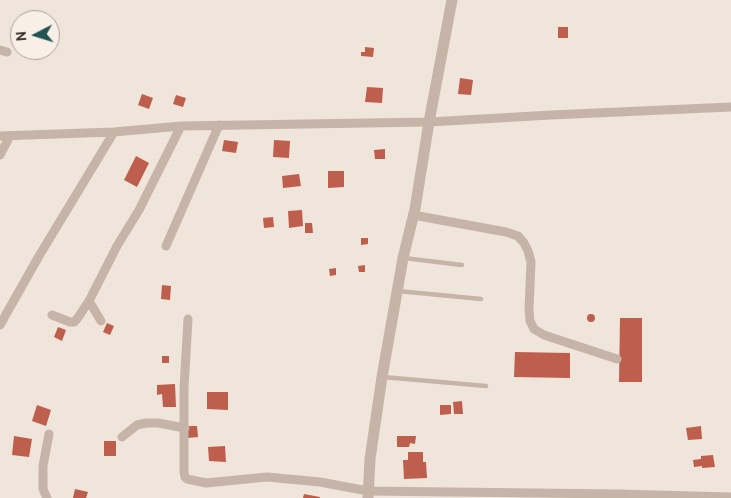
<!DOCTYPE html>
<html>
<head>
<meta charset="utf-8">
<style>
	body { margin:0 }
	#map { position:relative; width:731px; height:498px; overflow:hidden; background:#f0e5db; font-family:Cabin,sans-serif }
	canvas { display:block }
	.north { position:absolute; left:10px; top:10px; width:50px; height:50px; box-sizing:border-box; background:#f8efe7; border:1px solid #aaa19b; border-radius:50%; rotate:265deg; font-size:14px; font-weight:700; line-height:20px; text-align:center; color:#352b28 }
	.north::after { content:''; display:block; margin:auto; width:18px; height:22px; background:#205352; clip-path:polygon(50% 0,100% 100%,50% 72%,0 100%) }
</style>
</head>
<body>
<div id="map">
<canvas width="731" height="498"></canvas>
<div class="north">N</div>
</div>
<script>
const context = document.querySelector('canvas').getContext('2d');
context.lineJoin = 'round';
function paint(path, color) {
  context.fillStyle = color;
  context.fill(path, 'evenodd');
}
function toPath(rows) {
  const path = new Path2D();
  for (const r of rows) {
    if (r.length === 3) {
      path.moveTo(r[0] + r[2], r[1]);
      path.arc(r[0], r[1], r[2], 0, 2 * Math.PI);
      continue;
    }
    path.moveTo(r[0], r[1]);
    for (let i = 2; i < r.length; i += 2) path.lineTo(r[i], r[i + 1]);
  }
  return path;
}
function strokePath(path, color, width, dash) {
  context.strokeStyle = color;
  context.lineWidth = width;
  context.lineCap = dash ? 'butt' : 'round';
  context.setLineDash(dash || []);
  context.stroke(path);
}
paint(toPath([
	[558,27,568,27,568,38,558,38],
	[365,47,374,48,373,57,361,56,361,52,365,52],
	[21,50,31,50,31,53,21,53],
	[460,78,473,80,471,95,458,94],
	[367,87,383,88,382,103,365,102],
	[142,94,153,98,149,109,138,105],
	[176,95,186,98,183,107,173,104],
	[224,140,238,142,236,153,222,151],
	[274,140,290,141,289,158,273,157],
	[385,149,385,159,375,159,374,150],
	[136,156,149,163,137,187,124,180],
	[328,171,344,171,344,187,328,188],
	[299,174,301,186,283,188,282,176],
	[302,210,303,226,289,228,288,211],
	[273,217,274,227,264,228,263,218],
	[305,223,312,223,313,233,305,233],
	[361,238,368,238,368,244,361,245],
	[365,265,365,272,359,272,358,266],
	[336,268,336,275,330,276,329,269],
	[162,285,171,286,170,300,161,299],
	[591,318,4],
	[620,318,642,318,642,382,619,382],
	[107,323,114,326,110,335,103,332],
	[58,327,66,330,62,341,54,337],
	[515,352,570,353,570,378,514,377],
	[162,356,169,356,169,363,162,363],
	[175,384,176,407,163,407,162,394,157,395,157,385],
	[207,392,228,392,228,410,207,409],
	[462,401,463,414,454,414,453,402],
	[37,405,51,410,46,426,32,421],
	[440,405,451,405,451,414,440,415],
	[188,426,197,426,198,437,188,438],
	[701,426,702,439,688,440,686,428],
	[14,436,32,439,29,457,12,455],
	[397,436,416,436,415,444,410,443,409,447,397,447],
	[104,441,116,441,116,456,104,456],
	[225,446,226,462,209,461,208,447],
	[408,452,423,452,423,462,426,462,427,478,404,479,403,460,408,460],
	[713,455,715,467,702,468,702,466,694,467,693,460,701,459,701,456],
	[75,489,88,492,86,498,73,498],
	[304,494,320,497,320,498,303,498]
]), '#be5e4c');
strokePath(toPath([
	[404,258,462,265],
	[398,291,481,299],
	[383,377,486,386]
]), '#c7b4a8', 4.5);
strokePath(toPath([
	[0,50,7,52],
	[0,136,114,132,181,126,429,122,551,115,731,107],
	[0,155,10,136],
	[413,215,506,232,518,236,524,243,528,251,531,262,529,309,530,321,534,329,544,335,617,359],
	[166,246,219,125],
	[89,301,101,321],
	[52,315,70,322,74,322,77,319,89,301,117,246,139,210,181,126],
	[188,319,184,388,184,472,185,477,187,479,206,483,267,477,320,482,368,491,619,494,731,497],
	[0,325,39,256,114,132],
	[122,437,137,425,146,423,158,423,185,428],
	[47,498,43,489,43,466,49,434]
]), '#c7b4a8', 9);
strokePath(toPath([
	[368,498,370,459,382,377,403,258,415,209,429,122,452,0]
]), '#c7b4a8', 11);
</script>
</body>
</html>
